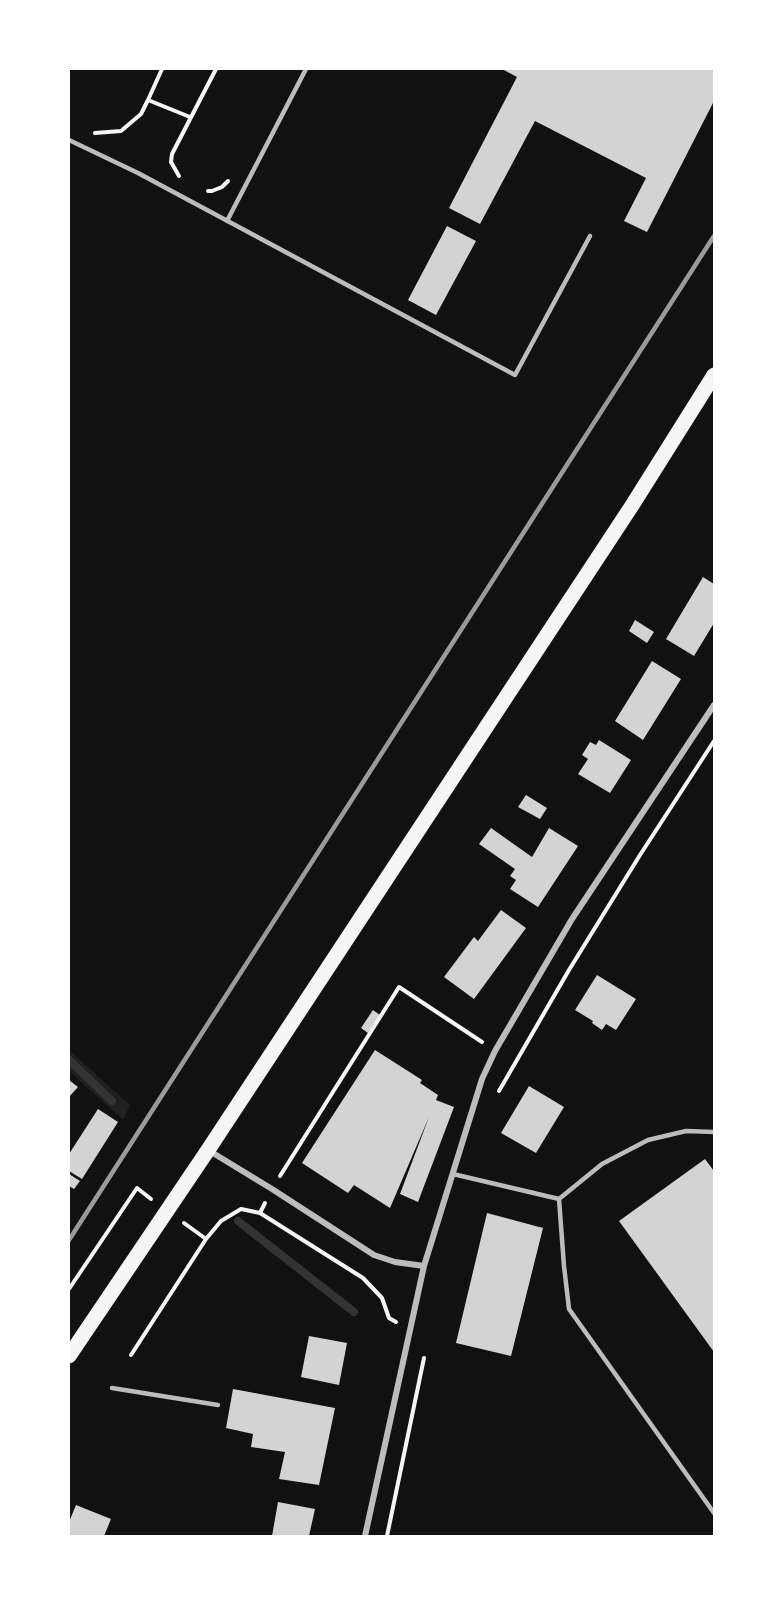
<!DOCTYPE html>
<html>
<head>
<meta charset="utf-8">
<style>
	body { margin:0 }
	#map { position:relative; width:783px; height:1605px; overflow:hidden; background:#111; font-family:Poppins,sans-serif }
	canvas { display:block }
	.frame { position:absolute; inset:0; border:70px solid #fff; pointer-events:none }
</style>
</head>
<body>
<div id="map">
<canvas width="783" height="1605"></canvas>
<div class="frame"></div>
</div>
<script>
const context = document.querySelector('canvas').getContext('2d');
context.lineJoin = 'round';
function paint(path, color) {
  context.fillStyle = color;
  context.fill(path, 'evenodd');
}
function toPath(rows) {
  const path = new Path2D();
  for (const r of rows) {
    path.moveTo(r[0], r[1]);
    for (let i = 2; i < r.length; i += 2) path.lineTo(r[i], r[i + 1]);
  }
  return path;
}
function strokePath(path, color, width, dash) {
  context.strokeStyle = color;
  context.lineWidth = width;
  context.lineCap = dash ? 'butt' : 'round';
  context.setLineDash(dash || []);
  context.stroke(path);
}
paint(toPath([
	[69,1050,130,1105,123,1120,69,1071]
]), '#202020');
strokePath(toPath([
	[69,1060,112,1101],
	[238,1221,354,1312]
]), '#333', 8);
paint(toPath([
	[502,69,714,69,714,101,647,232,624,221,646,178,535,121,480,224,449,208,517,77],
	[447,226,476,241,436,315,408,300],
	[703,577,714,584,714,623,694,656,666,639],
	[635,620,654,632,647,643,629,631],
	[652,661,681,679,643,740,615,721],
	[599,740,631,760,610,793,578,774,588,759,582,755,590,742,596,745],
	[526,795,547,808,540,819,518,807],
	[491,828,532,857,549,828,578,846,538,907,510,889,516,880,510,876,515,869,479,844],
	[501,910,526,928,474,999,444,977,474,937,478,941],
	[597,975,636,999,616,1030,606,1024,602,1030,592,1023,593,1021,575,1010],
	[373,1010,380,1015,368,1033,361,1028],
	[375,1050,422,1080,420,1083,438,1095,436,1100,454,1107,418,1202,400,1194,429,1117,390,1208,354,1185,348,1193,302,1163],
	[69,1080,78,1087,69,1097],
	[529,1086,564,1107,536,1153,501,1133],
	[98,1109,118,1122,82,1179,69,1171,69,1154],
	[705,1159,714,1171,714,1352,619,1221],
	[69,1174,80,1181,74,1189,69,1186],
	[487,1213,543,1228,511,1356,456,1343],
	[309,1336,347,1343,339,1385,301,1377],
	[233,1389,335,1408,319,1485,279,1479,285,1452,251,1447,253,1434,226,1428],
	[278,1502,315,1509,309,1536,272,1536],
	[76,1505,111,1519,104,1536,69,1536,69,1522]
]), '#d3d3d3');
strokePath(toPath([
	[148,100,162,69],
	[95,133,121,131,141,114,148,100,190,117],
	[179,176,171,162,172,154,216,69],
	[208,191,212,191,222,187,228,181],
	[499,1091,569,970,640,855,714,741],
	[280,1176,399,987,482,1042],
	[260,1213,363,1278,382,1298,389,1318,396,1322],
	[184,1223,206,1239,221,1221,241,1209,260,1213,265,1203],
	[69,1289,137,1188,151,1199],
	[131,1355,206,1239],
	[387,1536,424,1358]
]), '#f5f5f5', 4);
strokePath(toPath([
	[69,140,138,173,515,375,590,236],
	[227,221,306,69],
	[453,1174,559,1199,602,1164,648,1140,686,1131,714,1132],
	[559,1199,564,1266,569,1309,714,1513],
	[112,1388,218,1405]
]), '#bcbcbc', 4.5);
strokePath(toPath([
	[208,1150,272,1189,374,1255,395,1262,424,1266],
	[365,1536,424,1266,482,1079,495,1051,572,919,714,705]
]), '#bcbcbc', 6);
strokePath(toPath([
	[69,1356,208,1150,633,504,714,375]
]), '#f5f5f5', 15);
strokePath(toPath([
	[69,1240,714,236]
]), '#9a9a9a', 4.5);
</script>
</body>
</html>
